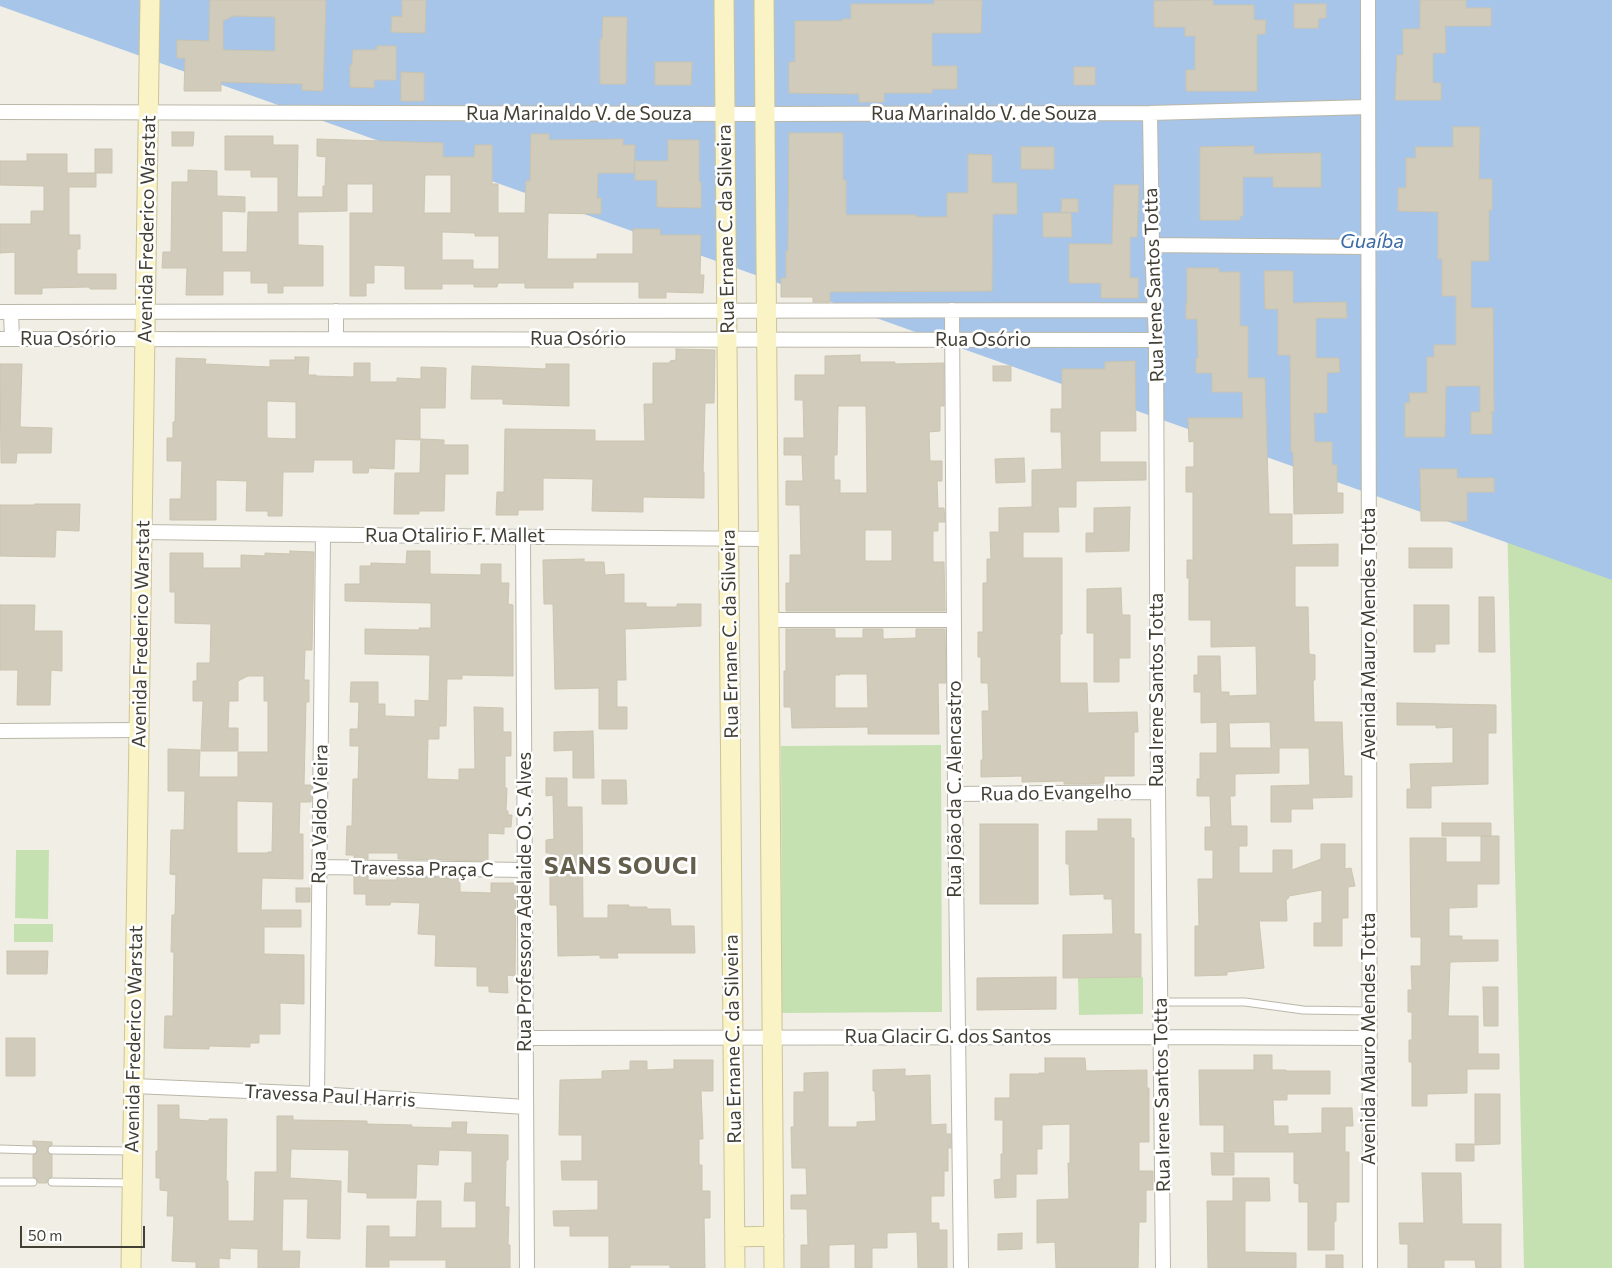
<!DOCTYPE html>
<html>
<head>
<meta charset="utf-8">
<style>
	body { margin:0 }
	#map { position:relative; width:1612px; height:1268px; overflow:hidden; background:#f1eee5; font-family:Commissioner,sans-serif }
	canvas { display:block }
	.scale { position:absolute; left:20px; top:1226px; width:125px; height:22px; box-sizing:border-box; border:2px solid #423f35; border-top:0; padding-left:6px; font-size:15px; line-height:18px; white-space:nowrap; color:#423f35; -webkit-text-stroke:4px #fff; paint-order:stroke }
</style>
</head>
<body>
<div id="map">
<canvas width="1612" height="1268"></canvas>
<div class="scale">50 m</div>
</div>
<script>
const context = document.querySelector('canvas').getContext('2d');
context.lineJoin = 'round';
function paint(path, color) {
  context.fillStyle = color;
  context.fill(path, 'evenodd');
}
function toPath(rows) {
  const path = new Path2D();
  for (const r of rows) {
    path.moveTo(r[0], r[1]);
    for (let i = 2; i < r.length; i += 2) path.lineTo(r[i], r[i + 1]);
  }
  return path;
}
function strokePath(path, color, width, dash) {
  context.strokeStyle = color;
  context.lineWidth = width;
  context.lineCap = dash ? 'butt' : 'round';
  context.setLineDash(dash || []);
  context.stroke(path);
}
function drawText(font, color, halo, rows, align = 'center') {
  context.font = font + ' Commissioner,sans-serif';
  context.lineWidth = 5;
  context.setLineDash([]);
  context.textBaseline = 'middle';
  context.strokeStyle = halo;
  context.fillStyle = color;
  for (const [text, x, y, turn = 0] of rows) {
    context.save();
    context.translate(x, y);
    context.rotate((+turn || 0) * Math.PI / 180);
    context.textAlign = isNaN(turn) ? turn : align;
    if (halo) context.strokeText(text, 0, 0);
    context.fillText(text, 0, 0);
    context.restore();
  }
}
paint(toPath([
	[1612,0,1612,1268,1524,1268,1507,515],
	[941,745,942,1012,782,1013,781,746],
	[16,850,49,850,48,919,15,918],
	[14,924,53,924,53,942,14,942],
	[1143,977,1143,1014,1079,1015,1078,978]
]), '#c6e1b1');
paint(toPath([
	[0,0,1612,0,1612,580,0,6]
]), '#a6c5e8');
const building = toPath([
	[210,0,326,0,323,91,302,90,302,84,221,82,221,91,184,91,185,58,177,58,177,40,209,41,210,0],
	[233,16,275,17,275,51,223,50,223,21,233,16],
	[402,0,426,0,425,33,391,32,392,16,402,17,402,0],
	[934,0,982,0,981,33,932,33,932,66,957,66,957,89,932,89,932,93,884,93,884,102,859,102,859,94,789,93,789,62,795,62,795,21,842,21,842,19,851,19,851,4,934,4,934,0],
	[1213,0,1213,5,1254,5,1254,20,1266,20,1265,34,1257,34,1257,91,1186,91,1186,70,1195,70,1195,36,1185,36,1185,27,1154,27,1154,1,1213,0],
	[1420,0,1466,0,1466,8,1491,8,1491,26,1445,26,1446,53,1433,53,1433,83,1441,83,1441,100,1395,100,1397,55,1403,55,1403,29,1420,29,1420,0],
	[1294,4,1326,4,1326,18,1319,18,1318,28,1294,28,1294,4],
	[603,17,627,17,626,84,600,84,600,39,602,39,603,17],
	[377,46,396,46,396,80,374,80,374,88,350,87,350,65,352,65,353,50,377,50,377,46],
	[655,62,692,62,691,85,655,85,655,62],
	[1074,67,1095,67,1095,85,1074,85,1074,67],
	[401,72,424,73,424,101,401,101,401,72],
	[1453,127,1480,127,1479,179,1492,179,1492,210,1489,210,1489,261,1471,261,1471,308,1493,308,1494,412,1490,412,1492,412,1492,434,1471,434,1471,412,1480,412,1480,386,1446,386,1445,437,1405,437,1405,403,1410,403,1409,393,1427,393,1427,357,1434,357,1434,345,1456,345,1456,296,1442,296,1442,259,1438,259,1438,212,1398,211,1398,188,1406,188,1406,158,1416,158,1415,147,1453,147,1453,127],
	[172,132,194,132,193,146,172,146,172,132],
	[789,133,843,133,843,180,846,180,846,215,916,215,916,217,947,217,947,193,968,193,968,154,992,155,992,183,1017,183,1017,214,993,214,992,291,830,292,830,302,813,302,813,297,781,297,781,278,786,278,786,251,788,251,789,133],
	[531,134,549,134,549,140,623,139,623,145,635,145,634,173,598,173,597,198,601,198,601,214,548,213,547,259,597,259,597,254,633,254,633,229,660,229,660,235,701,235,700,275,704,275,703,293,666,292,666,298,639,298,639,282,573,282,573,288,525,288,525,283,498,283,497,287,474,287,474,284,442,284,442,289,405,289,405,266,374,265,374,283,366,283,366,296,350,296,350,213,373,213,373,184,347,184,347,211,298,212,298,245,323,246,323,286,283,286,283,293,268,293,268,283,251,283,251,271,223,271,223,295,186,295,187,268,162,268,163,252,171,252,172,182,188,182,188,170,217,171,217,196,245,197,245,212,222,211,222,252,247,252,248,212,278,212,278,177,251,177,251,170,225,170,225,136,273,136,273,145,298,145,297,197,323,197,323,186,325,186,326,157,317,156,317,139,443,143,443,157,474,157,475,145,492,145,492,184,498,184,498,213,525,213,526,181,530,181,531,134],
	[425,175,451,175,451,213,424,213,425,175],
	[442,232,475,233,475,236,499,236,499,269,473,269,473,260,442,260,442,232],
	[668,140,699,140,699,182,701,182,701,208,657,207,657,180,635,180,635,161,668,161,668,140],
	[1254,146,1254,154,1321,153,1321,187,1273,187,1273,177,1243,177,1243,216,1240,216,1240,220,1200,220,1200,147,1254,146],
	[1021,147,1054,147,1054,169,1021,169,1021,147],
	[95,149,112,149,112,173,95,173,95,149],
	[27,154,67,154,67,173,96,173,96,187,69,187,69,235,80,235,80,249,77,249,77,274,116,274,116,289,90,289,90,287,42,288,42,294,15,294,15,252,0,253,0,224,31,224,31,211,44,211,44,186,0,185,0,161,27,161,27,154],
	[1114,185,1139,185,1137,237,1130,237,1130,278,1138,278,1138,298,1101,298,1101,283,1069,283,1069,244,1112,244,1114,185],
	[1062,199,1078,199,1078,212,1061,212,1062,199],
	[1043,213,1071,213,1072,237,1043,237,1043,213],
	[1187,268,1219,268,1219,272,1240,272,1240,326,1248,326,1248,378,1265,378,1269,514,1292,514,1292,545,1338,544,1338,566,1295,566,1295,607,1308,607,1309,654,1315,655,1315,680,1313,680,1314,722,1342,722,1344,776,1352,776,1352,797,1312,798,1313,809,1291,809,1291,822,1271,822,1271,786,1310,785,1309,748,1279,748,1279,773,1235,774,1235,796,1230,796,1231,826,1247,826,1247,846,1239,846,1239,873,1273,873,1273,850,1292,850,1292,870,1321,859,1321,844,1345,844,1345,869,1351,868,1355,886,1348,887,1348,918,1342,918,1342,946,1314,946,1314,923,1322,923,1322,890,1289,896,1288,899,1286,899,1287,921,1259,921,1264,968,1227,972,1227,975,1195,976,1195,926,1199,926,1198,879,1213,879,1213,850,1205,850,1205,827,1211,827,1210,796,1197,796,1197,779,1200,779,1200,753,1217,753,1217,722,1201,723,1201,692,1194,692,1194,675,1198,675,1198,656,1220,656,1221,692,1229,692,1229,696,1257,695,1256,646,1211,647,1211,620,1189,620,1189,578,1187,578,1187,560,1193,560,1193,492,1186,492,1186,467,1194,467,1194,441,1189,442,1188,418,1243,418,1242,392,1212,392,1212,373,1196,373,1196,358,1198,358,1197,319,1186,319,1186,303,1187,303,1187,268],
	[1270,722,1271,748,1230,748,1229,723,1270,722],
	[1264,271,1293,271,1293,303,1346,302,1347,318,1316,318,1316,358,1339,358,1340,372,1327,373,1327,413,1314,413,1315,442,1332,442,1332,465,1337,465,1337,493,1343,493,1343,513,1294,514,1293,452,1291,452,1290,355,1278,355,1278,309,1265,309,1264,271],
	[676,349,715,350,714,403,705,403,703,472,704,472,704,498,643,497,643,512,592,511,593,479,543,478,543,510,518,510,518,515,496,515,497,492,504,492,505,429,595,430,595,441,645,441,644,404,653,404,653,363,670,363,670,361,676,360,676,349],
	[860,355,860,362,895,362,895,364,944,363,944,406,940,406,940,431,929,432,930,461,942,461,942,481,937,481,938,508,944,508,945,522,938,522,938,531,933,531,933,562,944,562,945,611,786,611,786,583,790,583,790,555,801,555,800,505,786,505,786,481,803,481,802,455,784,455,784,438,804,438,803,400,795,400,795,375,825,375,825,356,860,355],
	[838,406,866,406,867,493,840,493,840,480,834,480,834,455,837,455,838,406],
	[865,530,892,530,892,561,865,561,865,530],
	[295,357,309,357,308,375,316,375,316,376,354,377,354,363,370,363,370,382,397,382,397,378,421,379,421,367,446,368,445,408,420,408,420,440,395,439,394,469,369,468,368,473,353,473,353,460,314,460,313,472,283,472,282,516,268,516,268,511,246,511,247,481,216,480,216,520,170,520,170,499,181,499,182,461,167,461,167,438,173,438,173,422,175,422,176,358,206,359,205,364,270,367,270,360,295,360,295,357],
	[267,401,296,402,296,439,267,438,267,401],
	[1135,361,1136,431,1100,431,1100,462,1146,462,1146,480,1076,481,1076,507,1058,507,1059,532,1023,532,1023,558,1062,558,1062,634,1060,634,1060,683,1087,683,1088,713,1137,712,1138,732,1134,732,1134,776,1104,776,1104,783,1086,784,1064,784,1064,781,1022,782,1022,776,981,777,981,760,983,760,982,711,989,711,988,683,981,683,981,657,978,657,978,632,983,632,983,583,987,583,987,559,991,559,990,532,999,532,999,508,1032,507,1032,470,1062,469,1061,432,1051,432,1051,409,1062,409,1062,369,1105,369,1105,362,1135,361],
	[0,364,22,364,20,427,52,428,51,453,17,453,16,463,1,463,0,364],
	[546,364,569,364,569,406,503,404,503,399,471,399,472,366,546,369,546,364],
	[993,366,1011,366,1011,381,993,381,993,366],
	[421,439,444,440,444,445,468,445,468,474,445,474,444,511,419,511,419,514,394,514,395,473,420,473,421,439],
	[1024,458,1025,482,996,483,995,459,1024,458],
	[1420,469,1457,469,1457,478,1494,478,1494,492,1467,492,1467,521,1421,521,1420,469],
	[35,504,80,504,79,531,56,530,55,557,0,556,0,505,35,505,35,504],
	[1130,507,1129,551,1086,552,1086,533,1094,533,1094,508,1130,507],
	[1409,548,1452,548,1452,568,1409,568,1409,548],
	[290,551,314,552,312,650,305,650,304,680,309,680,309,702,306,702,304,785,312,785,311,802,300,802,299,834,303,834,303,879,262,878,261,910,301,910,301,927,264,927,264,954,304,955,304,1004,280,1003,280,1034,259,1034,259,1043,250,1043,250,1047,209,1046,209,1049,164,1048,165,1016,173,1016,174,952,171,952,172,915,175,915,176,875,170,874,171,830,184,830,185,791,168,791,168,749,200,750,199,777,238,777,238,752,268,752,268,701,264,701,264,676,248,676,238,681,238,701,229,701,228,728,238,728,238,751,201,751,203,701,193,701,193,681,197,681,197,663,210,663,211,624,175,623,175,592,170,592,170,553,203,553,203,568,241,568,241,555,265,556,265,553,290,554,290,551],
	[237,801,273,802,272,852,268,852,268,853,237,853,237,801],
	[407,551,430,551,430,574,481,575,481,564,501,564,501,583,509,583,508,604,513,605,513,676,462,675,462,679,447,679,446,726,439,726,439,739,428,739,427,779,459,780,459,769,475,769,474,707,503,708,503,732,511,732,511,756,505,756,505,788,507,788,506,811,508,811,508,815,512,815,511,827,504,827,504,834,488,833,488,861,398,859,398,853,368,853,368,859,354,859,354,855,346,855,347,826,352,826,353,779,358,779,359,746,350,746,350,729,358,729,359,702,350,702,351,682,378,682,378,704,385,704,385,716,415,717,415,700,429,701,430,655,365,654,365,629,419,630,419,628,431,628,431,603,345,601,345,584,360,584,360,566,371,566,371,563,406,564,407,551],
	[584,559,584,562,604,562,605,575,624,574,624,603,646,603,646,607,677,607,677,604,701,604,701,626,625,629,626,680,617,680,617,707,627,707,627,729,599,729,599,688,555,689,553,604,544,604,543,560,584,559],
	[1121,588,1122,615,1130,615,1130,658,1119,658,1119,682,1094,682,1094,633,1087,633,1087,589,1121,588],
	[1479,597,1494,597,1495,652,1479,652,1479,597],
	[0,605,35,605,34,631,62,631,62,671,51,670,50,705,17,705,18,670,0,670,0,605],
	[1414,605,1449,605,1449,644,1435,644,1435,652,1414,652,1414,605],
	[786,629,835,629,835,638,863,638,863,629,883,629,883,639,916,638,916,629,945,629,946,683,938,683,939,734,868,734,868,727,792,728,791,707,784,707,784,671,786,671,786,629],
	[840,674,867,674,868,708,835,708,835,675,840,675,840,674],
	[1397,703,1496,705,1496,733,1488,733,1488,784,1431,786,1431,808,1407,808,1407,789,1411,789,1410,764,1453,763,1453,727,1436,728,1436,725,1397,725,1397,703],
	[593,731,594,778,573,778,573,750,554,751,554,732,593,731],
	[546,778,567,778,567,807,582,807,583,918,608,918,608,905,629,905,629,907,647,907,647,909,670,909,671,926,694,926,695,953,617,953,618,958,600,958,600,955,558,956,557,905,550,905,550,853,546,853,546,840,554,839,553,795,546,796,546,778],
	[602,780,626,780,627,804,602,804,602,780],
	[1098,819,1131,819,1131,838,1134,838,1134,934,1141,934,1141,977,1063,978,1063,935,1113,934,1112,899,1104,899,1104,894,1070,895,1069,864,1066,864,1066,831,1098,831,1098,819],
	[1442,823,1491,823,1491,836,1499,836,1499,884,1477,884,1477,907,1449,908,1449,936,1462,936,1462,940,1498,940,1498,961,1450,962,1448,1016,1478,1016,1478,1054,1499,1054,1499,1069,1467,1069,1467,1093,1427,1094,1427,1106,1412,1106,1412,1062,1409,1062,1409,1040,1412,1040,1412,1012,1408,1012,1408,990,1412,990,1411,966,1421,966,1421,937,1411,937,1410,838,1446,838,1446,862,1481,862,1481,836,1491,836,1442,836,1442,823],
	[980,824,1038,824,1038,904,980,904,980,824],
	[354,876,368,876,368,880,397,880,397,877,460,878,460,892,491,893,491,883,516,883,515,976,507,975,508,993,489,992,489,986,477,986,477,967,435,966,436,935,418,934,420,903,391,902,390,905,366,905,366,894,354,894,354,876],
	[296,888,310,888,310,902,296,902,296,888],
	[7,951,48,951,47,974,7,974,7,951],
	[1056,977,1056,1009,977,1010,977,978,1056,977],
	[1483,987,1498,987,1498,1026,1484,1026,1483,987],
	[6,1038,35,1038,35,1076,6,1076,6,1038],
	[1254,1055,1272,1055,1272,1070,1286,1070,1286,1071,1330,1071,1330,1094,1287,1094,1287,1100,1273,1100,1274,1126,1288,1126,1288,1134,1322,1133,1322,1108,1352,1108,1353,1126,1345,1126,1345,1152,1349,1152,1349,1202,1336,1202,1336,1221,1334,1221,1334,1250,1308,1250,1308,1202,1299,1202,1299,1184,1294,1183,1294,1152,1224,1152,1224,1125,1200,1125,1199,1070,1254,1070,1254,1055],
	[1045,1058,1085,1058,1086,1071,1147,1070,1147,1088,1149,1088,1149,1142,1139,1142,1139,1171,1153,1171,1153,1190,1146,1190,1146,1222,1139,1222,1138,1268,1056,1268,1055,1242,1037,1243,1037,1200,1069,1199,1068,1163,1070,1163,1070,1124,1042,1125,1042,1149,1037,1149,1037,1174,1016,1174,1016,1197,995,1198,994,1180,1001,1179,1001,1154,1003,1154,1003,1120,995,1120,995,1098,1010,1098,1010,1074,1039,1074,1039,1073,1045,1073,1045,1058],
	[674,1060,713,1060,713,1091,701,1091,703,1139,699,1139,699,1165,702,1165,702,1191,710,1191,710,1218,704,1218,705,1268,670,1268,670,1265,630,1265,630,1268,609,1268,609,1236,570,1236,570,1226,554,1226,553,1211,598,1210,598,1180,562,1180,561,1161,582,1161,582,1135,559,1135,560,1080,602,1079,602,1071,630,1070,630,1061,647,1061,647,1070,674,1069,674,1060],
	[905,1069,905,1076,930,1075,931,1125,946,1124,946,1134,951,1134,951,1148,948,1148,948,1171,944,1171,944,1196,931,1196,931,1223,939,1223,939,1230,947,1230,947,1268,918,1268,917,1232,887,1233,887,1248,872,1248,872,1268,855,1268,855,1244,829,1245,829,1268,801,1268,801,1245,808,1245,807,1209,791,1209,791,1195,807,1195,806,1168,792,1168,791,1127,794,1127,794,1092,804,1092,804,1073,828,1072,828,1127,857,1127,857,1122,876,1121,875,1091,873,1091,873,1070,905,1069],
	[1475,1094,1500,1094,1500,1144,1475,1145,1475,1094],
	[158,1105,179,1105,179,1119,209,1121,209,1119,227,1119,226,1181,228,1181,228,1221,254,1221,255,1172,277,1172,277,1116,293,1116,293,1120,367,1121,367,1124,412,1125,411,1127,452,1128,452,1122,467,1122,466,1134,508,1135,508,1160,506,1160,505,1207,509,1207,508,1245,510,1245,510,1268,446,1268,446,1260,389,1260,389,1267,366,1267,367,1226,389,1226,389,1237,416,1237,417,1201,441,1201,441,1228,476,1228,476,1201,464,1201,465,1183,472,1183,472,1151,439,1150,438,1165,417,1164,416,1198,367,1198,367,1193,348,1192,349,1150,291,1149,290,1178,341,1181,340,1239,307,1238,308,1199,283,1199,282,1251,300,1251,299,1268,258,1268,258,1249,230,1248,230,1259,219,1258,219,1268,196,1268,196,1262,172,1261,174,1216,167,1216,168,1191,160,1190,160,1178,156,1178,156,1151,158,1151,158,1105],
	[33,1141,52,1142,52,1145,49,1146,47,1149,48,1153,52,1155,52,1177,48,1179,47,1183,38,1183,37,1179,33,1177,33,1155,37,1153,38,1150,36,1146,33,1145,33,1141],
	[1456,1144,1474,1144,1474,1161,1456,1161,1456,1144],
	[1211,1153,1234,1153,1234,1175,1212,1175,1211,1153],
	[1422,1173,1461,1173,1462,1224,1501,1224,1501,1268,1476,1268,1475,1260,1444,1260,1444,1268,1408,1268,1408,1244,1400,1244,1399,1223,1424,1223,1422,1173],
	[1233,1178,1269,1178,1270,1201,1245,1201,1245,1252,1296,1253,1296,1268,1208,1268,1207,1201,1233,1201,1233,1178],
	[1022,1233,1022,1249,998,1250,998,1234,1022,1233],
	[1326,1255,1343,1255,1343,1268,1326,1268,1326,1255]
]);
paint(building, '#d1cbbb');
strokePath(building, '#cbc4af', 1);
const lane = toPath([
	[1161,1002,1245,1002,1303,1010,1369,1011],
	[0,1149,33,1150],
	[52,1150,132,1151],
	[0,1182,33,1182],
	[52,1182,132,1183]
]);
const street = toPath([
	[1368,0,1370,1268],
	[0,112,765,114,1150,113,1368,107],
	[1150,113,1152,245,1156,340,1158,792,1163,1268],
	[1152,245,1368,247],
	[952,310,955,794,961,1268],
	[0,312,1155,310],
	[11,312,12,339],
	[0,339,1156,340],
	[336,339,336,311],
	[142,532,433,536,768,539],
	[523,537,527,1268],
	[769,620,954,620],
	[0,731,139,730],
	[955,794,1158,792],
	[319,867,524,870],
	[526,1038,1161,1037,1369,1038],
	[134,1086,317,1094,526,1107],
	[317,1094,323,535]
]);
const secondary = toPath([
	[724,0,735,1268],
	[764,0,774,1268],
	[735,1237,774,1236],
	[131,1268,150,0]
]);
strokePath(lane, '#bbb7a8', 9);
strokePath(street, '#bbb7a8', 16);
strokePath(secondary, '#ccc498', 21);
strokePath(lane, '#fff', 7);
strokePath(street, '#fff', 14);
strokePath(secondary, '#f9f3c6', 19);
drawText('19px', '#423f35', '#fff', [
	["Rua Marinaldo V. de Souza",579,114],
	["Rua Marinaldo V. de Souza",984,114],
	["Avenida Frederico Warstat",147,229,-89],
	["Rua Ernane C. da Silveira",726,229,-91],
	["Rua Irene Santos Totta",1154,285,-92],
	["Rua Osório",68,339],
	["Rua Osório",578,339],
	["Rua Osório",983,340],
	["Rua Otalirio F. Mallet",455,536],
	["Avenida Frederico Warstat",141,634,-89],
	["Rua Ernane C. da Silveira",730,634,-91],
	["Avenida Mauro Mendes Totta",1369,634,-90],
	["Rua Irene Santos Totta",1157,690,-90],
	["Rua João da C. Alencastro",955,789,-90],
	["Rua do Evangelho",1056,793,-1],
	["Rua Valdo Vieira",320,814,-89],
	["Travessa Praça C",422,869,1],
	["Rua Professora Adelaide O. S. Alves",525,902,-90],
	["Rua Glacir G. dos Santos",948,1037],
	["Avenida Frederico Warstat",134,1039,-89],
	["Rua Ernane C. da Silveira",733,1039,-91],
	["Avenida Mauro Mendes Totta",1369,1039,-90],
	["Rua Irene Santos Totta",1162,1095,-91],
	["Travessa Paul Harris",330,1096,3]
]);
drawText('italic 20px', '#396aa3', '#fff', [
	["Guaíba",1372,241]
]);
context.letterSpacing = '1px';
drawText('bold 24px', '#645e4d', '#fff', [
	["SANS SOUCI",621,866]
]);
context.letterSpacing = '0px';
</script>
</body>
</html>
